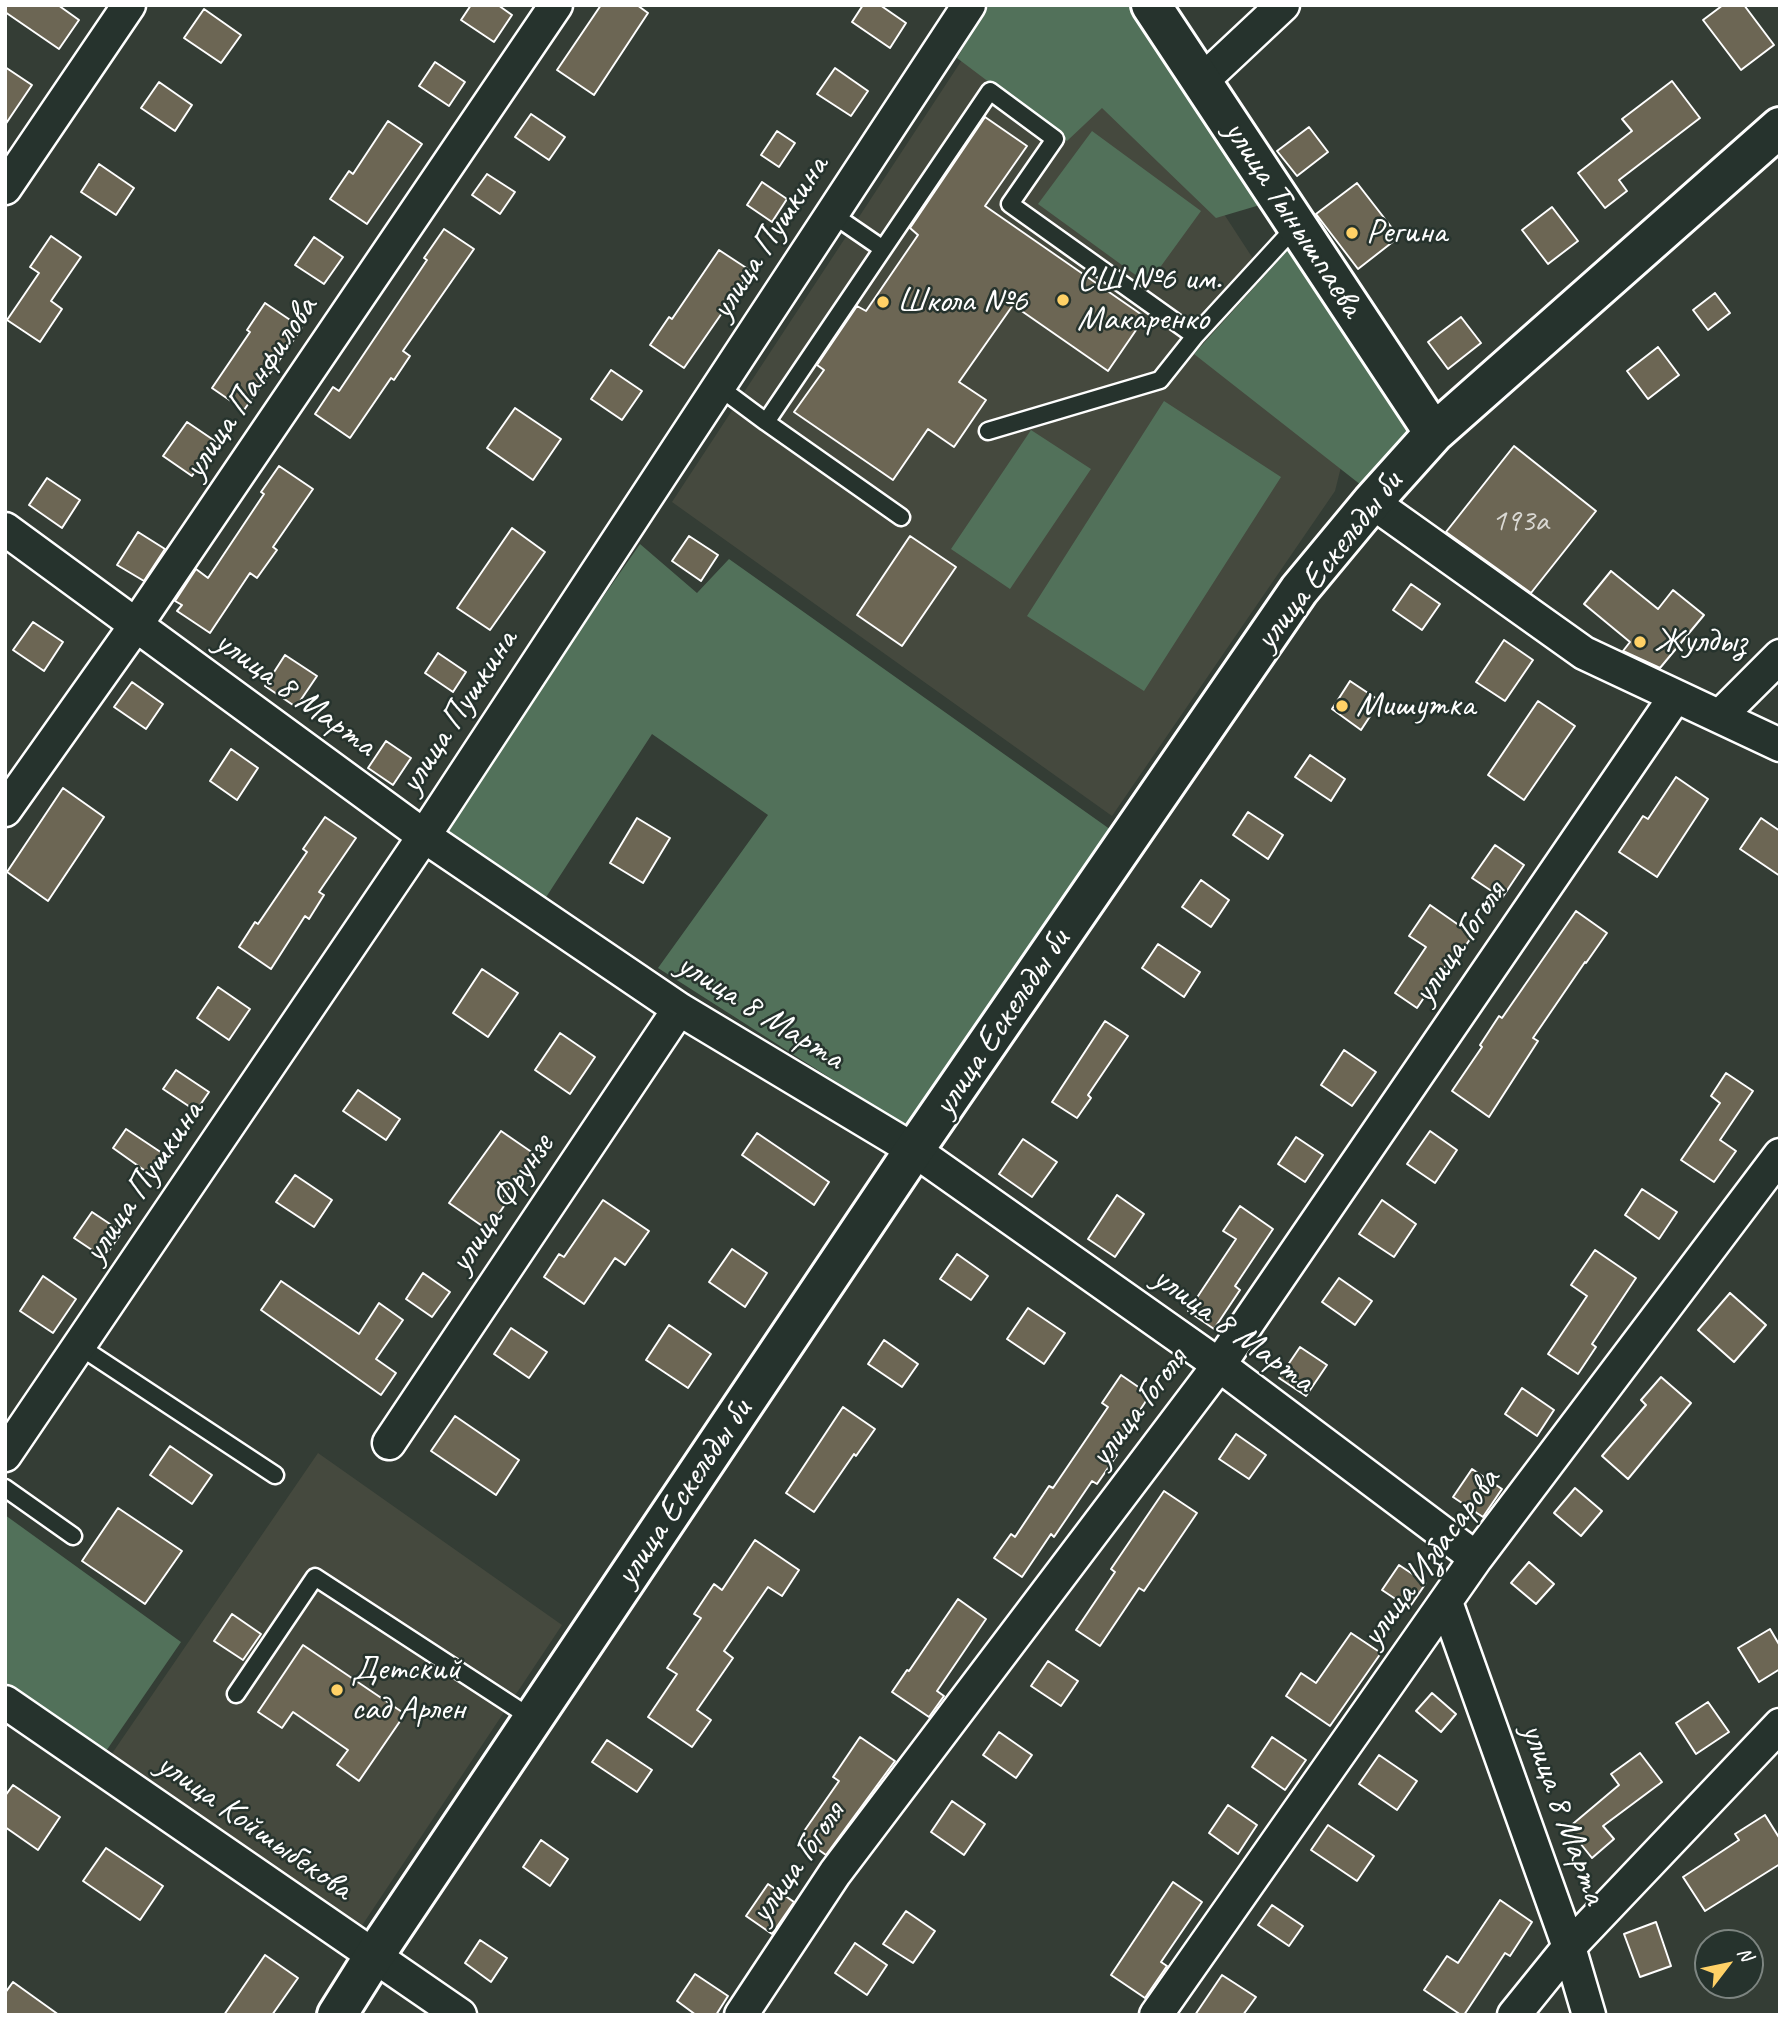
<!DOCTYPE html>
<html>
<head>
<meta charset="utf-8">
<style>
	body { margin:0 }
	#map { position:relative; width:1785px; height:2020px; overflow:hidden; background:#343d35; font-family:Caveat,sans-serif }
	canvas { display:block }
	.frame { position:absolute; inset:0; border:7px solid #fff; pointer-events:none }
	.north { position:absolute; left:1694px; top:1929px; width:70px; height:70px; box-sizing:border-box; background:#26332d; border:2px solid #7d8581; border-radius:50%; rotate:58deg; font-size:19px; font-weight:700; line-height:28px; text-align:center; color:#fff }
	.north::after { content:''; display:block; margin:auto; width:24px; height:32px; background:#ffd166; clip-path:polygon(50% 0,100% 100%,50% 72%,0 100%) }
</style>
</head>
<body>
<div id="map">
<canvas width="1785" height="2020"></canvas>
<div class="frame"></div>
<div class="north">N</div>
</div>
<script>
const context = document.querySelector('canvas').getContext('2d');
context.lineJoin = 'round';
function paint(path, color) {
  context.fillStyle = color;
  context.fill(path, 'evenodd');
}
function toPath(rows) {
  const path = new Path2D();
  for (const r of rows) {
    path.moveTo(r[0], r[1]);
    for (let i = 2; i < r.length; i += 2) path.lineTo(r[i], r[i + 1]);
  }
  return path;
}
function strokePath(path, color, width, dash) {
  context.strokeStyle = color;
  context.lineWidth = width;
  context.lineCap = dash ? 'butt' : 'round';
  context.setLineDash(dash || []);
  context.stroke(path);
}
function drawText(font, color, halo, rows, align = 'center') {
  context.font = font + ' Caveat,sans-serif';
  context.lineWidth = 5;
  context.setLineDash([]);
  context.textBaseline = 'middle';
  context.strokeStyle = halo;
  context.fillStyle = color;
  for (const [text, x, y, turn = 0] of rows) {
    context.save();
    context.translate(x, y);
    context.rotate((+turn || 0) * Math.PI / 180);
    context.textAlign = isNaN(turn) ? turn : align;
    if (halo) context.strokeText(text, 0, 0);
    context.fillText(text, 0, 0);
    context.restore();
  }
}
paint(toPath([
	[998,5,1088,5,1330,377,1342,463,1335,491,1112,816,672,502],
	[318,1453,562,1625,361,1927,111,1755]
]), '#45493e');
paint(toPath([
	[989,5,1137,5,1270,202,1216,218,1102,108,1067,141,957,58],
	[1092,131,1201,211,1148,284,1038,204],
	[1298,239,1429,438,1361,485,1194,354],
	[1164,401,1281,477,1144,691,1027,616],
	[1031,430,1091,469,1010,589,951,549],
	[640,544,697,593,729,559,1121,837,910,1129,658,968,768,815,652,734,541,905,441,830],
	[5,1515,181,1642,104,1754,5,1689]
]), '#52715a');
const building = toPath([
	[5,5,58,5,79,20,59,49,5,12,5,5],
	[471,5,498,5,512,15,494,42,461,20,471,5],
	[601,5,637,5,648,13,594,95,557,70,601,5],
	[863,5,880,5,906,23,890,48,852,22,863,5],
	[1723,5,1744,5,1774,45,1741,70,1703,20,1723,5],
	[204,9,241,35,221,63,184,38,204,9],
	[435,62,465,82,449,106,419,86,435,62],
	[5,67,32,85,5,125,5,67],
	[835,68,868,91,851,116,817,94,835,68],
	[1672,81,1700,118,1619,180,1627,191,1605,208,1578,173,1632,131,1622,119,1672,81],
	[159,82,192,105,175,131,141,108,159,82],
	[531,114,565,137,549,160,515,137,531,114],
	[985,117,1027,146,985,206,1145,317,1108,371,1013,305,959,382,986,400,954,447,928,429,893,480,794,412,824,370,817,365,857,306,866,311,918,235,910,228,985,117],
	[388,121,422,144,367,224,330,199,349,171,353,174,388,121],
	[1309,127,1328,152,1297,176,1277,151,1309,127],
	[777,131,795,143,779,167,761,155,777,131],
	[99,164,134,188,116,215,81,192,99,164],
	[487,174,515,192,500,214,472,195,487,174],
	[762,182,787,199,772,222,747,205,762,182],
	[1357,183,1399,237,1358,269,1316,214,1357,183],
	[1552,207,1578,241,1548,264,1522,230,1552,207],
	[444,229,474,249,403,351,410,356,394,380,391,378,350,438,315,414,333,387,339,391,427,260,424,258,444,229],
	[51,236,81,257,51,301,62,309,40,342,7,320,39,273,30,267,51,236],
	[314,237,343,257,324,284,295,265,314,237],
	[719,250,751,271,684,368,650,345,669,317,672,319,719,250],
	[1715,293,1730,313,1708,330,1693,310,1715,293],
	[265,303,302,328,244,410,212,388,250,332,247,330,265,303],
	[1461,317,1481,343,1448,369,1428,342,1461,317],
	[1658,347,1679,375,1648,399,1627,371,1658,347],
	[611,370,642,391,622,420,591,399,611,370],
	[515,408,561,439,533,480,487,448,515,408],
	[187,422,215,441,192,476,163,456,187,422],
	[1514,446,1596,511,1531,593,1446,532,1514,446],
	[279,466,313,489,273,547,277,550,257,578,250,573,210,633,177,611,182,605,175,601,196,569,208,578,264,494,261,492,279,466],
	[47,478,80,500,62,528,29,505,47,478],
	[512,528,545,552,490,630,457,608,512,528],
	[138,532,165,549,144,581,117,565,138,532],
	[689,536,718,555,701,581,672,561,689,536],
	[910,536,956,567,902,646,857,615,910,536],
	[1611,571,1658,609,1673,590,1704,615,1660,668,1623,651,1630,642,1584,604,1611,571],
	[1411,584,1440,604,1422,630,1393,610,1411,584],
	[33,622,63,642,44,671,13,650,33,622],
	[1504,640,1533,660,1505,701,1476,682,1504,640],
	[438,653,466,672,453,692,425,673,438,653],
	[285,655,317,676,296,707,265,686,285,655],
	[1350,681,1380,701,1361,730,1332,709,1350,681],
	[132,682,163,704,146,729,114,707,132,682],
	[1538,701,1575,726,1524,800,1488,775,1538,701],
	[386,741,411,758,393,785,368,768,386,741],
	[231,749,258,768,237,800,210,781,231,749],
	[1310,755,1345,779,1331,801,1295,777,1310,755],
	[1676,777,1708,799,1657,877,1619,852,1643,816,1648,819,1676,777],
	[63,788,104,817,48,901,7,872,63,788],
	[1248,812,1283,835,1268,859,1233,835,1248,812],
	[325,817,356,838,319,892,324,895,309,919,305,916,271,969,239,947,255,922,258,924,307,852,303,849,325,817],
	[637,818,670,838,643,883,610,863,637,818],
	[1761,818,1780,831,1780,876,1740,849,1761,818],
	[1495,845,1524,865,1502,898,1472,878,1495,845],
	[1201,880,1229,900,1211,927,1182,907,1201,880],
	[1430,905,1473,935,1452,965,1448,962,1417,1008,1395,993,1426,947,1409,936,1430,905],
	[1576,911,1607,933,1586,963,1585,962,1533,1038,1538,1041,1489,1117,1452,1091,1482,1047,1480,1045,1499,1016,1502,1018,1576,911],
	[1158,944,1200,972,1184,997,1142,968,1158,944],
	[482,969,518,993,488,1037,453,1013,482,969],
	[218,987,250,1009,229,1040,197,1018,218,987],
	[1105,1021,1128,1036,1088,1095,1091,1098,1077,1118,1052,1102,1105,1021],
	[560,1033,595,1057,570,1094,535,1070,560,1033],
	[1344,1050,1376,1072,1352,1106,1321,1085,1344,1050],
	[176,1070,209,1092,196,1111,163,1089,176,1070],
	[1726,1073,1753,1091,1720,1140,1736,1151,1714,1182,1681,1160,1720,1103,1711,1096,1726,1073],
	[358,1090,400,1119,386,1140,343,1111,358,1090],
	[126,1129,165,1155,151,1175,113,1148,126,1129],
	[501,1131,533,1153,501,1200,506,1203,488,1230,449,1203,501,1131],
	[1430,1131,1457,1150,1435,1183,1407,1164,1430,1131],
	[757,1133,829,1182,814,1205,742,1155,757,1133],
	[1296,1137,1323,1155,1305,1182,1278,1164,1296,1137],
	[1023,1139,1057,1162,1032,1197,999,1174,1023,1139],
	[295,1175,332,1200,314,1227,276,1202,295,1175],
	[1642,1189,1677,1212,1659,1239,1625,1215,1642,1189],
	[1117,1195,1144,1214,1115,1257,1088,1239,1117,1195],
	[603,1200,649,1231,625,1265,615,1258,584,1304,544,1277,559,1254,564,1257,603,1200],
	[1382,1200,1416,1224,1394,1257,1359,1234,1382,1200],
	[1240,1206,1273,1229,1235,1286,1240,1290,1214,1329,1188,1311,1236,1239,1223,1231,1240,1206],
	[92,1212,122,1232,104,1258,74,1238,92,1212],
	[732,1249,767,1273,745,1307,709,1282,732,1249],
	[1595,1250,1636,1278,1592,1344,1596,1347,1578,1374,1548,1354,1587,1296,1571,1285,1595,1250],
	[957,1254,988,1276,971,1300,940,1279,957,1254],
	[423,1273,450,1292,432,1317,406,1299,423,1273],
	[43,1276,76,1299,53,1333,20,1311,43,1276],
	[1339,1278,1372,1301,1355,1325,1322,1302,1339,1278],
	[281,1281,359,1334,379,1303,403,1320,376,1359,396,1373,381,1395,261,1310,281,1281],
	[1730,1293,1766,1325,1734,1362,1698,1330,1730,1293],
	[1028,1308,1065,1333,1044,1364,1007,1339,1028,1308],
	[669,1325,711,1354,688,1388,646,1360,669,1325],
	[511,1328,547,1352,529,1378,494,1354,511,1328],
	[884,1340,918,1364,902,1387,868,1364,884,1340],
	[1300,1347,1327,1365,1306,1396,1279,1378,1300,1347],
	[1121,1375,1150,1395,1112,1452,1117,1455,1097,1484,1092,1481,1054,1537,1051,1534,1022,1577,994,1558,1011,1534,1015,1537,1049,1486,1053,1488,1108,1407,1102,1403,1121,1375],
	[1661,1377,1691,1403,1628,1479,1602,1456,1646,1405,1641,1400,1661,1377],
	[1522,1388,1554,1410,1537,1436,1505,1414,1522,1388],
	[843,1407,875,1429,856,1456,854,1454,814,1512,786,1493,843,1407],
	[455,1416,519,1460,496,1495,431,1451,455,1416],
	[1236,1434,1266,1455,1249,1479,1219,1459,1236,1434],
	[170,1446,212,1475,192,1504,150,1475,170,1446],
	[1472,1469,1502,1489,1483,1517,1453,1497,1472,1469],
	[1575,1488,1602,1511,1581,1536,1554,1513,1575,1488],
	[1164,1491,1197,1513,1144,1591,1139,1588,1100,1646,1076,1630,1115,1572,1111,1569,1164,1491],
	[118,1508,182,1551,145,1604,82,1561,118,1508],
	[755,1540,799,1570,782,1596,768,1587,724,1651,733,1658,697,1710,711,1720,692,1747,648,1717,677,1674,667,1668,701,1618,694,1614,714,1584,722,1590,755,1540],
	[1529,1562,1554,1584,1536,1604,1511,1583,1529,1562],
	[1399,1565,1426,1583,1409,1608,1382,1590,1399,1565],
	[958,1599,986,1619,937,1691,944,1696,929,1717,892,1692,907,1670,909,1671,958,1599],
	[232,1614,261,1634,243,1660,214,1641,232,1614],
	[1770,1629,1780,1646,1780,1669,1759,1682,1738,1648,1770,1629],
	[1351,1633,1381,1653,1330,1726,1286,1696,1301,1673,1316,1683,1351,1633],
	[303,1645,405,1714,359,1781,337,1765,348,1750,293,1712,282,1728,258,1712,303,1645],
	[1048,1661,1078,1681,1061,1706,1031,1686,1048,1661],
	[1432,1693,1456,1714,1441,1732,1416,1711,1432,1693],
	[1708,1702,1729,1732,1696,1754,1676,1723,1708,1702],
	[999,1732,1032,1755,1016,1778,983,1755,999,1732],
	[860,1737,895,1761,826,1855,800,1837,839,1781,833,1777,860,1737],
	[1272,1737,1306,1760,1285,1790,1252,1767,1272,1737],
	[607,1740,652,1770,637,1792,592,1762,607,1740],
	[1640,1753,1662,1782,1603,1826,1614,1839,1592,1858,1568,1828,1619,1785,1611,1774,1640,1753],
	[1379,1755,1417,1781,1397,1810,1359,1784,1379,1755],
	[13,1785,60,1817,38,1850,5,1827,5,1796,13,1785],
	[952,1801,985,1824,964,1855,931,1832,952,1801],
	[1228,1805,1257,1825,1238,1854,1209,1833,1228,1805],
	[1765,1815,1780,1839,1780,1864,1705,1911,1683,1877,1739,1840,1735,1834,1765,1815],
	[1328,1825,1374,1856,1357,1881,1311,1850,1328,1825],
	[541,1840,568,1859,550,1886,523,1867,541,1840],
	[106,1848,163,1886,140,1920,83,1881,106,1848],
	[1173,1882,1202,1902,1161,1962,1167,1966,1145,1998,1111,1975,1173,1882],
	[768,1884,794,1902,772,1934,746,1916,768,1884],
	[1500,1900,1532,1922,1510,1956,1505,1953,1464,2015,1461,2015,1424,1990,1447,1956,1458,1963,1500,1900],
	[1272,1905,1303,1926,1289,1946,1258,1925,1272,1905],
	[906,1911,935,1931,913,1963,883,1944,906,1911],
	[1656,1922,1671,1966,1640,1977,1624,1934,1656,1922],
	[480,1940,507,1958,491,1982,465,1963,480,1940],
	[855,1943,887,1965,867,1995,835,1973,855,1943],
	[265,1955,298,1978,272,2015,224,2015,265,1955],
	[695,1974,728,1996,716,2015,696,2015,677,2001,695,1974],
	[1222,1975,1256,1997,1243,2015,1195,2015,1222,1975],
	[13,1982,59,2015,5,2015,5,1993,13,1982]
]);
paint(building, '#6c6654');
strokePath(building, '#fff', 2);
const lane = toPath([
	[832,214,883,249,766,422,901,517],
	[883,249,990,91,1055,139,1010,204,1195,336,1160,380,988,431],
	[1195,336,1297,225],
	[719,387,766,422],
	[79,1346,275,1475],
	[5,1488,73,1536],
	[236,1694,315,1577,533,1719]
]);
const street = toPath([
	[1202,81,1283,5],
	[5,188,129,5],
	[1372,502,1584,653,1780,745],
	[5,529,424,836,679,1009,914,1150,1219,1365,1476,1558],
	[1720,716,1780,656],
	[5,810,136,625,556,5],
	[389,1443,679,1009],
	[5,1455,424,836,969,5],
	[1446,1602,1569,1947,1589,2015],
	[5,1702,460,2015],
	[741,2015,835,1873,1219,1365,1675,697],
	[1156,2015,1476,1558,1780,1155],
	[1514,2015,1569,1947,1780,1725]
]);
const secondary = toPath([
	[1151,5,1434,433],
	[337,2015,374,1956,914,1150,1299,590,1372,502,1434,433,1780,127]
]);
strokePath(lane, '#fff', 21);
strokePath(street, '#fff', 37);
strokePath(secondary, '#fff', 44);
strokePath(lane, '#26332d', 16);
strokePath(street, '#26332d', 32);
strokePath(secondary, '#26332d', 38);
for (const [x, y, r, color] of [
	[1352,233,7,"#ffd166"],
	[1063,300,7,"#ffd166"],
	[883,302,7,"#ffd166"],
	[1640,642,7,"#ffd166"],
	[1342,706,7,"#ffd166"],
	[337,1690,7,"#ffd166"]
]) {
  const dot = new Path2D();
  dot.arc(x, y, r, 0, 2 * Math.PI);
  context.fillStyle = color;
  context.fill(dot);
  strokePath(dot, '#26332d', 2.5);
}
drawText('32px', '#dad9d4', null, [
	["193а",1520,522]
]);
drawText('35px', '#fff', '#26332d', [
	["улица Тынышпаева",1293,219,57],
	["улица Пушкина",770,238,-57],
	["улица Панфилова",251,388,-56],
	["улица Ескельды би",1329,561,-52],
	["улица 8 Марта",295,694,36],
	["улица Пушкина",459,712,-57],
	["улица Гоголя",1460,943,-56],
	["улица 8 Марта",760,1012,32],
	["улица Ескельды би",1002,1023,-56],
	["улица Пушкина",144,1182,-56],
	["улица Фрунзе",502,1204,-56],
	["улица 8 Марта",1233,1330,36],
	["улица Гоголя",1139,1408,-53],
	["улица Ескельды би",684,1493,-56],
	["улица Избасарова",1431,1558,-54],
	["улица 8 Марта",1563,1814,70],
	["улица Койшыбекова",254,1827,35],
	["улица Гоголя",798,1863,-55]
]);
drawText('35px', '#fff', '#26332d', [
	["Регина",1366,233],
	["СШ №6 им.",1077,280],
	["Макаренко",1077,320],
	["Школа №6",897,302],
	["Жулдыз",1654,642],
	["Мишутка",1356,706],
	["Детский",351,1670],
	["сад Арлен",351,1710]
], 'left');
</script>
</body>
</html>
